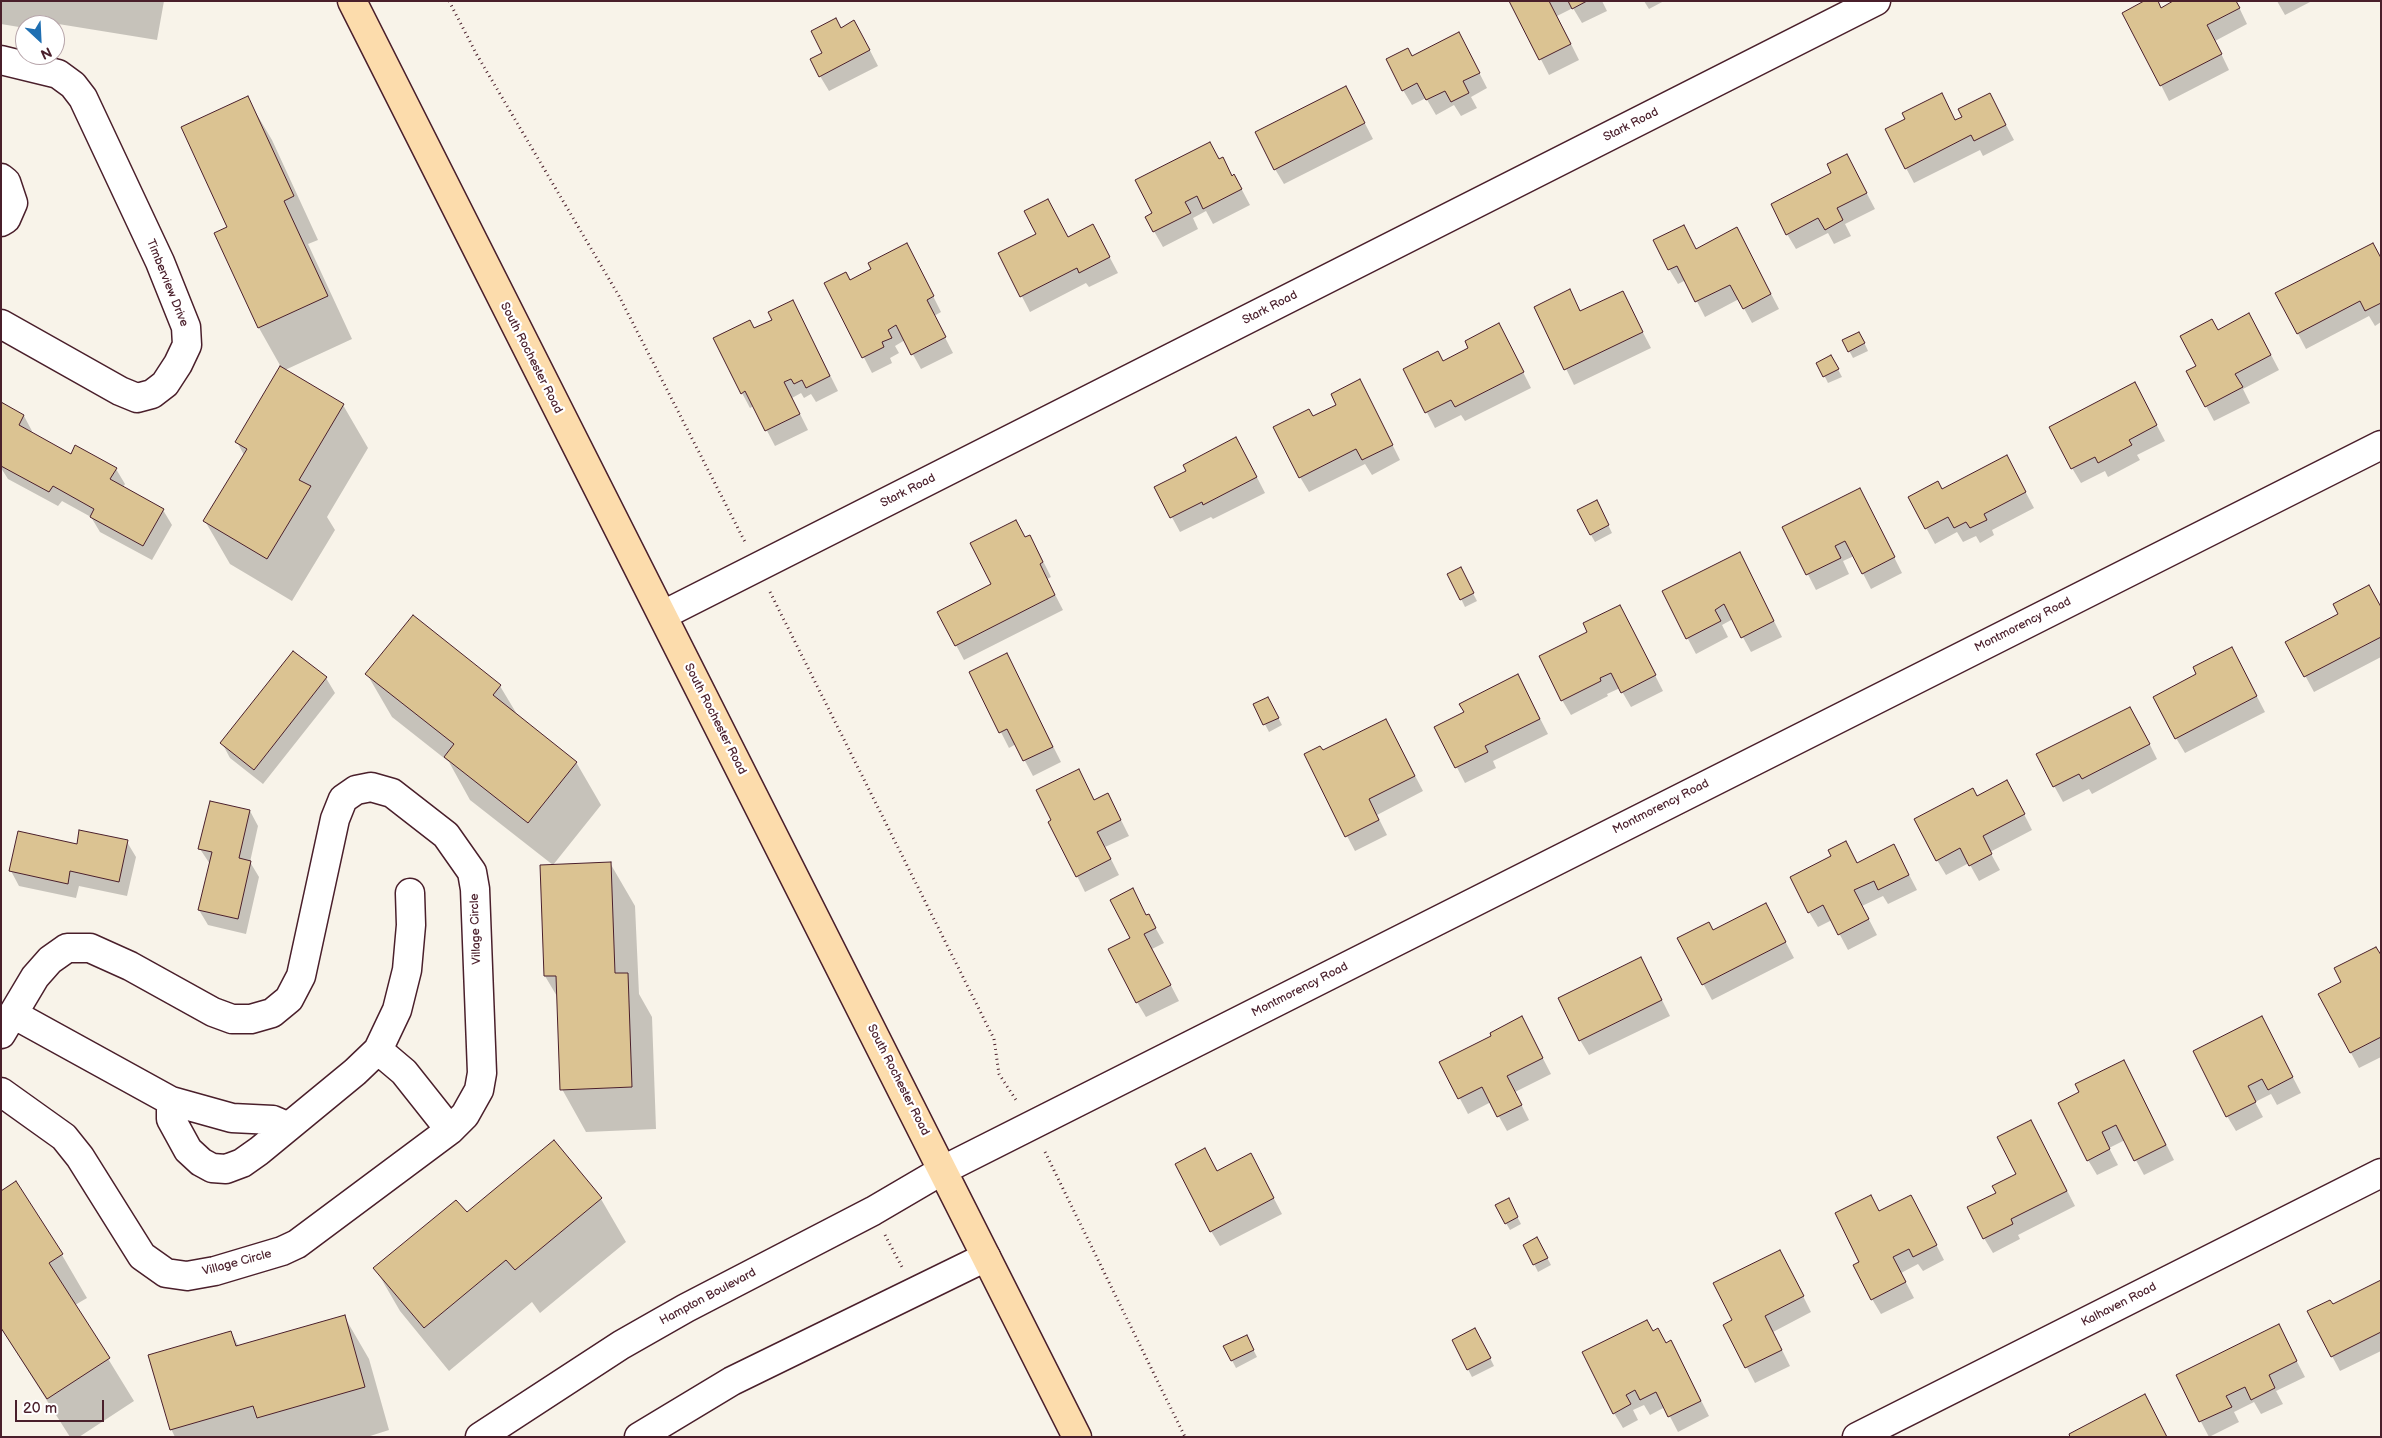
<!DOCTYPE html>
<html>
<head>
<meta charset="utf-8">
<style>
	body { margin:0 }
	#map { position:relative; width:2382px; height:1438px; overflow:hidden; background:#f8f3e9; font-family:"Balsamiq Sans",sans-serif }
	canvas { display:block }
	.frame { position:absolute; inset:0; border:2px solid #4a1f2b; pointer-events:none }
	.north { position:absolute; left:15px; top:15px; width:50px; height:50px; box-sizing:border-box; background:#fff; border:1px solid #b7a5aa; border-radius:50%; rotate:155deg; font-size:14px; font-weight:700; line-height:20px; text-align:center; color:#4a1f2b }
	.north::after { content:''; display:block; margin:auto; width:18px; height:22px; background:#1f6fb2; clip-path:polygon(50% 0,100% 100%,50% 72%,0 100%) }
	.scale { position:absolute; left:15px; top:1400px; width:89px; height:22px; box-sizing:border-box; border:2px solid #4a1f2b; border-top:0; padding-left:6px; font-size:15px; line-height:18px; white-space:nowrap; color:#4a1f2b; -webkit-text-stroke:4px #fff; paint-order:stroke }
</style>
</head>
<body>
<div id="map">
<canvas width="2382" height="1438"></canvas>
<div class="frame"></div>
<div class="north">N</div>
<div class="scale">20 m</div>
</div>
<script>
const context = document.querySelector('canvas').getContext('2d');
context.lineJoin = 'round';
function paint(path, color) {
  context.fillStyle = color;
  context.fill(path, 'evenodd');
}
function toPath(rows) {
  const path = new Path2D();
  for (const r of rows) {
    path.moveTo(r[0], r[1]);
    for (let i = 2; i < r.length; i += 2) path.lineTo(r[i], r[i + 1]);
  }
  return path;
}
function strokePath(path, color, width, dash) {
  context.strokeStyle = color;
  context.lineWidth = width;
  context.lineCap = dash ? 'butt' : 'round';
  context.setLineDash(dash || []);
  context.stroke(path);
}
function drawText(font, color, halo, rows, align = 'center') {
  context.font = font + ' "Balsamiq Sans",sans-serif';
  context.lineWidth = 4.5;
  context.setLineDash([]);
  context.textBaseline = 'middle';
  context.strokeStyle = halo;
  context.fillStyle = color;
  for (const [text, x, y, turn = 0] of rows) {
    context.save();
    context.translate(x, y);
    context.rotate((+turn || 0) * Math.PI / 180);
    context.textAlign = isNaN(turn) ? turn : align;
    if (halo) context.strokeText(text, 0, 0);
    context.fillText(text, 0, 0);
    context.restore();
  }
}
paint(toPath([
	[1,1,164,1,157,40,46,22,45,25,25,25,25,28,1,24],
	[1511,1,1602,1,1607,11,1582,23,1573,8,1557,16,1579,60,1549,75],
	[1644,1,1664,1,1649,9],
	[2236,1,2247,24,2215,41,2229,70,2169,101,2161,85,2161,9],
	[2277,1,2312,1,2285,15],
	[841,29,863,37,878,66,829,91,820,76,824,53],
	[1467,49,1487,88,1471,97,1477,108,1461,116,1454,105,1436,115,1426,98,1412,105,1403,90,1412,58],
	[1346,87,1373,139,1284,184,1275,169],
	[247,98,272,140,318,240,308,244,352,339,285,370,343,405,368,448,327,517,335,530,292,601,230,564,205,521,244,455,237,442,281,367,259,328,215,234,229,228],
	[1950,110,1956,122,1998,110,2014,140,1983,156,1980,150,1914,183,1906,168,1907,119],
	[1219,160,1232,177,1234,175,1250,205,1213,224,1206,211,1193,218,1198,229,1163,247,1146,217],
	[1855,171,1875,209,1845,224,1851,236,1834,244,1828,233,1796,249,1787,234],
	[1068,239,1101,241,1118,273,1089,287,1086,283,1030,312,1000,254],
	[1745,244,1779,309,1752,323,1739,299,1705,317,1686,280,1678,284,1669,269,1696,250],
	[2381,259,2381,322,2375,326,2369,316,2306,349,2277,294],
	[915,260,941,312,934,316,953,353,921,369,905,340,895,346,899,353,890,358,892,363,872,373,826,284,850,281],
	[1569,291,1581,312,1622,292,1651,348,1574,385,1536,307],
	[801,317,838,391,816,402,811,394,804,398,801,393,792,398,808,430,775,446,754,406,750,408,742,393,755,330],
	[2258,330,2279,370,2243,389,2250,403,2214,421,2206,406,2218,331],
	[1507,340,1531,388,1465,421,1461,415,1435,428,1405,370,1443,362],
	[1863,340,1868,351,1853,358,1844,341],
	[1831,356,1842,377,1828,383,1818,363],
	[1368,396,1400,460,1372,475,1365,464,1309,492,1300,477,1313,417],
	[2143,399,2165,441,2137,455,2140,460,2108,477,2105,471,2081,483,2072,468],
	[1,404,24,416,32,431,31,433,71,455,116,469,125,484,123,487,163,510,172,525,152,560,100,532,91,517,62,501,58,506,8,479,1,468],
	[1245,454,1265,493,1213,519,1211,517,1180,532,1156,488],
	[2015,472,2034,508,1992,530,1994,535,1980,543,1976,536,1963,542,1957,532,1935,544,1909,497],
	[1868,505,1902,573,1871,589,1854,556,1843,561,1849,574,1816,590,1784,528],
	[1600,508,1612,533,1595,542,1591,535],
	[1025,538,1038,551,1051,577,1047,579,1063,610,964,660,956,645,992,585],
	[1748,569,1782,637,1751,652,1733,619,1722,625,1728,637,1696,654,1663,592],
	[1449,574,1464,576,1477,601,1465,607],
	[1620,606,1663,691,1631,707,1620,688,1607,694,1608,696,1571,715,1562,700,1589,632],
	[2381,608,2381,657,2314,692,2287,642],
	[294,652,326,678,335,693,263,784,230,758,222,743],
	[1007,655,1061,762,1033,776,1016,744,1009,748,971,673],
	[2240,664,2265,712,2185,753,2176,738],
	[367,674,500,686,518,716,576,762,601,805,553,865,470,800,449,762,392,717],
	[1526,691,1548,734,1493,761,1496,768,1465,783,1436,727,1465,712],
	[1255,705,1272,706,1282,725,1269,732],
	[1386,720,1423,791,1377,815,1387,835,1355,851,1347,836,1322,752],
	[2139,723,2157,759,2092,794,2089,789,2063,802,2037,755],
	[1087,786,1095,801,1116,810,1129,836,1105,847,1119,875,1085,892,1077,876],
	[2015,796,2032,830,1990,852,2000,870,1979,881,1969,863,1946,875,1937,860,1976,797],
	[250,811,258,826,250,862,259,877,246,934,208,925,199,910,210,864,200,849],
	[127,842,136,857,127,896,79,886,76,898,19,886,11,871,77,846],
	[1846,843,1858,864,1902,861,1917,890,1888,904,1883,896,1862,906,1877,935,1848,950,1832,920,1818,927,1809,912,1833,857],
	[610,863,635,906,639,994,652,1017,656,1129,586,1132,562,1089,558,998,545,976],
	[1148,915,1164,943,1152,949,1179,1001,1146,1017,1137,1002,1132,938],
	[1774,920,1794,958,1712,1000,1679,939],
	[2381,956,2381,1057,2359,1068,2351,1053,2343,982],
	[1649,974,1670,1016,1589,1055,1580,1040],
	[1522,1018,1551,1074,1515,1092,1529,1120,1507,1131,1491,1102,1468,1114,1441,1063,1493,1037],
	[2270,1033,2301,1093,2277,1105,2271,1094,2255,1102,2263,1117,2236,1131,2227,1116],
	[2132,1076,2174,1160,2144,1175,2125,1140,2109,1148,2118,1165,2097,1175,2088,1160,2080,1092],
	[2039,1136,2075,1206,2018,1235,2020,1239,1993,1253,1984,1238,1997,1193,2018,1174],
	[1259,1170,1282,1214,1220,1246,1211,1231],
	[1,1192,62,1255,87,1298,75,1305,134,1401,79,1437,70,1437,1,1328],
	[601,1199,626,1242,540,1313,532,1302,449,1371,400,1311,375,1268,466,1214],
	[1512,1207,1521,1224,1510,1230,1506,1223],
	[1919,1211,1944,1260,1923,1271,1918,1264,1901,1273,1914,1298,1881,1314,1872,1299,1861,1262],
	[1525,1245,1541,1246,1551,1265,1538,1272],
	[1788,1266,1811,1312,1773,1332,1790,1366,1755,1383,1725,1326,1734,1321],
	[2381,1281,2381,1351,2340,1371,2332,1356,2332,1306],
	[344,1316,369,1359,389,1430,367,1437,175,1437,171,1429,231,1332,239,1347],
	[2278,1325,2305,1377,2276,1391,2283,1404,2261,1414,2254,1402,2234,1412,2239,1422,2209,1437,2177,1376],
	[1653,1332,1679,1357,1709,1416,1678,1432,1665,1407,1650,1415,1644,1405,1633,1410,1638,1420,1623,1428,1614,1413],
	[1479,1336,1494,1366,1472,1377,1453,1340],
	[1250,1343,1257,1357,1236,1368,1225,1347]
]), '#0003');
const building = toPath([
	[1509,1,1549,1,1571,44,1539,60,1509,1],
	[1568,1,1587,1,1572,9,1568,1],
	[2144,1,2158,1,2161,8,2173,1,2236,1,2240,8,2207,25,2222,54,2160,86,2122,13,2144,1],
	[836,18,841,28,854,20,870,50,819,77,810,59,822,53,811,31,836,18],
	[1459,32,1480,73,1463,81,1469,93,1451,102,1445,91,1426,100,1417,83,1402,91,1386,59,1408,48,1412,56,1459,32],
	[1346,86,1365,123,1274,170,1255,132,1346,86],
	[1942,93,1955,120,1962,117,1958,109,1990,93,2006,125,1974,141,1971,135,1905,169,1885,129,1905,119,1902,113,1942,93],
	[248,96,294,196,284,201,328,296,258,328,214,233,227,227,181,127,248,96],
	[1210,142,1219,159,1223,157,1232,176,1234,174,1242,189,1203,209,1197,196,1185,202,1191,213,1153,232,1145,217,1152,213,1135,180,1210,142],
	[1847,154,1867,193,1837,208,1843,220,1825,230,1818,218,1786,235,1771,204,1831,173,1827,164,1847,154],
	[1048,199,1068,237,1093,224,1110,257,1079,273,1077,268,1020,297,998,253,1036,234,1024,211,1048,199],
	[1684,225,1696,249,1737,227,1771,294,1743,309,1730,285,1695,302,1677,266,1668,270,1653,240,1684,225],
	[907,243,934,296,927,300,946,337,911,355,896,325,888,330,892,338,882,342,884,347,862,358,824,283,846,272,850,280,871,269,868,263,907,243],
	[2373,243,2381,258,2381,303,2365,311,2360,301,2297,334,2275,293,2373,243],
	[1570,289,1580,311,1623,291,1643,332,1564,370,1534,307,1570,289],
	[793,300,830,376,806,388,802,380,794,384,791,379,784,382,800,414,765,431,745,391,741,394,713,338,750,320,754,328,772,320,768,312,793,300],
	[2249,313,2271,355,2235,374,2243,387,2205,407,2186,371,2196,366,2180,336,2212,319,2218,330,2249,313],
	[1499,323,1524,372,1455,407,1451,400,1425,413,1403,369,1438,351,1443,361,1468,348,1465,341,1499,323],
	[1859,332,1865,343,1848,352,1842,340,1859,332],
	[1831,355,1839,369,1823,377,1816,363,1831,355],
	[280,366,344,404,299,480,311,486,267,559,203,521,247,449,235,442,280,366],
	[1360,379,1393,445,1362,460,1356,449,1299,478,1273,427,1309,409,1313,416,1336,405,1331,394,1360,379],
	[2135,382,2157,425,2129,440,2132,445,2098,463,2095,457,2071,469,2049,427,2135,382],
	[1,402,24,415,19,425,71,454,75,445,117,468,110,479,164,509,143,546,90,517,94,509,53,486,49,492,1,466,1,402],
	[1236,437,1257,477,1203,505,1202,502,1170,518,1154,487,1186,471,1183,465,1236,437],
	[2007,455,2026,492,1984,514,1987,520,1970,528,1966,522,1954,528,1948,517,1925,529,1908,497,1938,481,1942,489,2007,455],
	[1860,488,1895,557,1862,574,1845,541,1835,546,1841,558,1806,575,1782,527,1860,488],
	[1597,500,1609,525,1590,535,1577,510,1597,500],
	[1016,520,1025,537,1030,535,1043,562,1040,564,1055,595,955,646,937,612,991,584,970,543,1016,520],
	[1740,552,1774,621,1741,638,1724,604,1715,610,1721,621,1686,639,1662,591,1740,552],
	[1461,567,1474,593,1460,600,1447,574,1461,567],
	[2369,585,2381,607,2381,637,2304,677,2285,642,2338,614,2333,604,2369,585],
	[1620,605,1656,675,1621,693,1611,673,1600,678,1601,681,1561,701,1539,656,1587,632,1583,623,1620,605],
	[413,615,501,685,493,695,577,762,528,823,444,757,454,744,365,674,413,615],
	[2232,647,2257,696,2175,739,2153,697,2196,674,2193,667,2232,647],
	[293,651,327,677,254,770,220,743,293,651],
	[1007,653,1053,747,1023,761,1007,729,999,733,969,672,1007,653],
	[1518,674,1540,719,1485,746,1488,752,1455,768,1434,727,1464,712,1459,704,1518,674],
	[1268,697,1279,718,1263,725,1253,704,1268,697],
	[2130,707,2150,744,2082,779,2079,774,2053,787,2036,754,2130,707],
	[1386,719,1415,776,1369,799,1379,820,1345,837,1304,754,1320,746,1323,750,1386,719],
	[1079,769,1094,800,1108,793,1121,820,1097,832,1111,859,1076,877,1048,822,1051,820,1036,790,1079,769],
	[2007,780,2025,814,1983,836,1992,854,1969,866,1960,848,1936,861,1914,819,1973,788,1977,796,2007,780],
	[210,801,250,810,239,858,251,861,238,919,198,910,212,852,198,849,210,801],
	[79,830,128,840,119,882,70,871,68,884,9,871,18,831,77,844,79,830],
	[1846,841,1857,863,1894,844,1909,875,1878,890,1874,881,1854,890,1869,919,1838,935,1823,905,1808,913,1790,877,1831,856,1828,850,1846,841],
	[611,862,615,973,628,973,632,1087,560,1090,556,976,544,976,540,865,611,862],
	[1133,888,1146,915,1149,914,1156,928,1144,934,1171,985,1136,1003,1108,949,1130,938,1110,900,1133,888],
	[1766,903,1786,942,1702,985,1677,938,1709,922,1713,930,1766,903],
	[2376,947,2381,955,2381,1037,2350,1053,2318,994,2341,982,2334,968,2376,947],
	[1641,957,1662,1000,1579,1041,1558,998,1641,957],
	[1522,1016,1543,1058,1507,1076,1522,1105,1497,1117,1482,1087,1458,1099,1439,1062,1491,1036,1490,1033,1522,1016],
	[2262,1016,2293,1077,2268,1090,2262,1079,2248,1086,2256,1102,2226,1117,2193,1051,2262,1016],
	[2124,1060,2166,1145,2134,1161,2116,1125,2102,1132,2110,1149,2087,1161,2058,1103,2079,1092,2075,1084,2124,1060],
	[2031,1120,2067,1191,2011,1219,2013,1224,1983,1239,1967,1207,1996,1193,1992,1186,2016,1174,1997,1137,2031,1120],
	[554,1140,602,1198,515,1270,506,1260,424,1328,373,1268,456,1200,467,1212,554,1140],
	[1205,1148,1217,1171,1251,1153,1274,1198,1210,1232,1175,1164,1205,1148],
	[16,1181,63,1254,49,1263,110,1358,47,1399,1,1328,1,1191,16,1181],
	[1871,1195,1879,1211,1911,1195,1937,1245,1913,1257,1909,1249,1893,1257,1906,1282,1871,1300,1853,1265,1859,1262,1835,1213,1871,1195],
	[1509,1198,1518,1217,1505,1224,1495,1205,1509,1198],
	[1537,1237,1548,1258,1533,1265,1523,1245,1537,1237],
	[1780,1250,1804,1296,1765,1316,1782,1350,1745,1368,1723,1325,1732,1320,1713,1283,1780,1250],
	[2381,1280,2381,1332,2331,1357,2307,1311,2330,1300,2333,1304,2381,1280],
	[345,1315,365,1387,257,1418,253,1406,170,1430,148,1355,231,1331,236,1346,345,1315],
	[1647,1320,1653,1331,1658,1328,1666,1343,1671,1340,1701,1401,1668,1417,1656,1392,1640,1400,1635,1390,1626,1395,1631,1404,1613,1414,1582,1352,1647,1320],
	[2279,1324,2297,1361,2269,1375,2275,1388,2251,1400,2245,1387,2226,1396,2232,1407,2199,1422,2176,1375,2279,1324],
	[1475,1328,1491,1358,1467,1370,1452,1340,1475,1328],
	[1247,1335,1254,1350,1231,1361,1223,1346,1247,1335],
	[2145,1394,2167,1437,2070,1437,2069,1434,2145,1394]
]);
paint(building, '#dbc392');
strokePath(building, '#4a1f2b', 1);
const minor = toPath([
	[1,60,58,74,73,85,83,98,160,262,186,327,187,345,178,364,165,384,152,394,137,398,120,391,1,324],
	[1,178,6,182,13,203,6,219,1,222],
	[663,615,1876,1],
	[13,1014,171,1101,232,1118,273,1120,287,1126],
	[1,1034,35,977,50,960,67,948,90,948,130,966,213,1012,232,1019,251,1019,272,1013,289,999,301,976,335,819,343,799,356,790,371,787,392,793,446,835,472,872,475,889,482,1073,479,1090,465,1115,450,1130,297,1244,282,1251,215,1271,187,1276,166,1273,142,1256,80,1157,64,1137,1,1092],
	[378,1050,404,1072,450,1130],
	[171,1101,171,1119,188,1150,201,1162,212,1168,226,1169,242,1163,259,1151,355,1072,378,1050,397,1010,407,970,411,925,410,893],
	[480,1437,621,1345,686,1308,873,1211,943,1170,2381,445],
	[639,1437,732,1381,986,1257],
	[1857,1437,2381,1173]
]);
const major = toPath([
	[352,1,1077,1437]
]);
strokePath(minor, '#4a1f2b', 31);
strokePath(major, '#4a1f2b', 31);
strokePath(toPath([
	[449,1,477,55,619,296,745,542],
	[770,592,994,1039,999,1074,1016,1100],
	[1045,1152,1185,1437],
	[885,1235,902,1267]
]), '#4a1f2b', 3, [1, 4]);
strokePath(minor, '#fff', 28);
strokePath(major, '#fcdcac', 28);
drawText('12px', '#4a1f2b', '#fff', [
	["Stark Road",1631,125,-27],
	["Timberview Drive",167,283,68],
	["Stark Road",1270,308,-27],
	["South Rochester Road",531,358,63],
	["Stark Road",908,491,-27],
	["Montmorency Road",2023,625,-27],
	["South Rochester Road",715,719,63],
	["Montmorency Road",1661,807,-27],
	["Village Circle",476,929,-92],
	["Montmorency Road",1300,990,-27],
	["South Rochester Road",898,1080,63],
	["Village Circle",237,1263,-15],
	["Hampton Boulevard",708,1297,-28],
	["Kalhaven Road",2119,1305,-27]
]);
</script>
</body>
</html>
